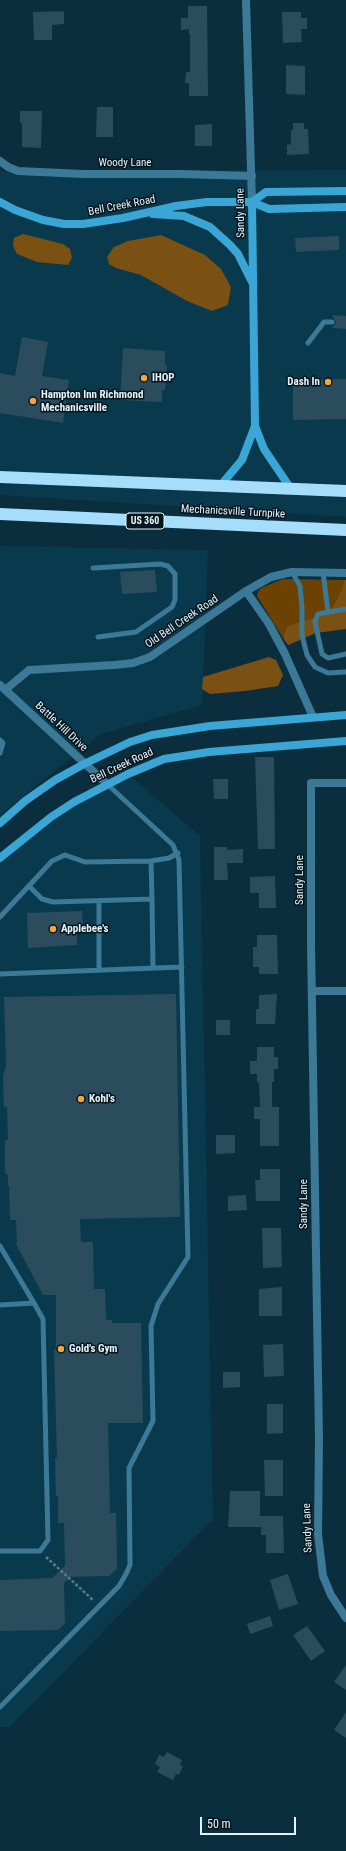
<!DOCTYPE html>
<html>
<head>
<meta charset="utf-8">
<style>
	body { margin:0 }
	#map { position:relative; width:346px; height:1851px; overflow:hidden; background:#0b2e3f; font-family:"Roboto Condensed",sans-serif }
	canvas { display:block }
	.scale { position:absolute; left:200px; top:1817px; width:96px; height:18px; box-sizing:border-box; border:2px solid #e5f5fd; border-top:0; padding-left:5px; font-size:12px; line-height:14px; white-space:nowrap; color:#e5f5fd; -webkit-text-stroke:3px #07151c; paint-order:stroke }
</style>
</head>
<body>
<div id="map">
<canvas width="346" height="1851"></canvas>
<div class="scale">50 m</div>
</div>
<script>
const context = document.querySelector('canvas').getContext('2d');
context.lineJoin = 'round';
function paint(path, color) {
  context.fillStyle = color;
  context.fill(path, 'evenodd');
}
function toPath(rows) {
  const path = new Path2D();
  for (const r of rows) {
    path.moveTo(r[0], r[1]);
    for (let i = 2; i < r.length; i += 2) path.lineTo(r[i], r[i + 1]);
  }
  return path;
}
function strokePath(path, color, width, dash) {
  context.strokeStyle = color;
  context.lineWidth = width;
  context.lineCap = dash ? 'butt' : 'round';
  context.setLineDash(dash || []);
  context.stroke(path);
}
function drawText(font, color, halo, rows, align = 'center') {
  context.font = font + ' "Roboto Condensed",sans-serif';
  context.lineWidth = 3;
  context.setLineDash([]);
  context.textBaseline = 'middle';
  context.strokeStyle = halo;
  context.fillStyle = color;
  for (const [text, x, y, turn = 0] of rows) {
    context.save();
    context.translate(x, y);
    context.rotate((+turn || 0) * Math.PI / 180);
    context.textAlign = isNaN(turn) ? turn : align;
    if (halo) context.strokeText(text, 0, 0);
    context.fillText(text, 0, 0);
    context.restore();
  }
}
paint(toPath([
	[346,170,346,517,0,495,0,171],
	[0,546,208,550,202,705,101,734,0,815],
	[128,774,200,836,213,1519,10,1727,0,1727,0,858,51,817]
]), '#09394c');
paint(toPath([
	[283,579,344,580,342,589,332,608,312,618,287,626,283,638,257,596,258,592,261,588]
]), '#6c4200');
paint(toPath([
	[23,234,63,244,70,249,72,258,68,265,37,262,17,254,13,246,14,238],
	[161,235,205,255,221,269,231,287,228,305,212,311,187,301,141,275,116,268,109,264,107,257,114,247,128,241],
	[344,580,346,580,346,629,316,633,288,645,283,638,287,626,312,618,332,608,342,589],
	[269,657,276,660,283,675,278,686,245,691,210,694,202,689,203,677]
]), '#7b5013');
paint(toPath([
	[188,6,207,6,208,96,189,96,189,83,185,83,186,72,190,72,190,34,189,34,189,29,181,30,181,18,188,18],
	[64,11,64,24,52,25,52,40,34,40,33,12],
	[282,12,301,12,301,18,307,18,307,29,301,29,302,42,283,43],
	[286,65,305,66,305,95,286,94],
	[97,107,113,107,113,137,96,137],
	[20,111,42,111,41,148,22,147,22,123,20,123],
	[293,123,304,123,304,129,308,129,309,154,287,155,287,145,291,144,291,130,293,130],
	[212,124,212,146,195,146,195,125],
	[339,236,339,250,296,252,295,238],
	[332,315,346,316,346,329,332,328,336,322],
	[22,337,48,342,42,376,69,380,63,423,0,413,0,373,15,376],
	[123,348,165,351,165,365,167,365,165,390,162,390,162,402,120,400],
	[346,379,346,419,293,420,293,380],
	[155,570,157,592,122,594,120,572],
	[255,757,274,757,275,849,258,849],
	[213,779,228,779,228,799,214,799],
	[214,847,227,847,227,850,243,849,243,863,227,863,228,880,214,880],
	[275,876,276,908,259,908,259,893,250,893,250,877],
	[82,911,83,924,78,924,78,933,77,933,77,945,28,948,27,913],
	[257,935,277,935,278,974,259,974,259,967,253,967,253,947,257,947],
	[176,994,180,1217,80,1219,81,1242,93,1242,94,1289,105,1289,106,1320,112,1320,112,1323,141,1323,143,1423,108,1423,110,1513,116,1513,117,1569,109,1576,70,1577,64,1583,65,1623,58,1630,0,1631,0,1580,52,1578,65,1566,64,1523,58,1523,58,1496,56,1496,55,1458,57,1458,54,1349,56,1349,56,1295,43,1295,16,1244,17,1243,16,1220,10,1220,9,1186,8,1186,8,1175,6,1175,5,1170,5,1140,8,1140,7,1107,4,1107,3,1076,6,1066,4,997],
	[277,994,275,1024,256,1024,256,1009,259,1009,259,995],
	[216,1020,230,1020,230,1035,216,1035],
	[257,1047,274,1047,274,1057,278,1057,278,1069,274,1069,274,1082,272,1082,272,1107,279,1107,279,1146,260,1146,260,1119,254,1119,254,1107,260,1107,259,1082,257,1082,257,1074,250,1074,250,1061,257,1061],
	[216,1135,235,1135,235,1153,216,1154],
	[260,1169,280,1169,280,1201,256,1201,255,1180,260,1180],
	[246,1195,247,1210,228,1211,228,1196],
	[262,1228,281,1228,282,1267,263,1268],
	[282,1287,282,1316,259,1316,259,1289],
	[283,1344,284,1376,264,1377,263,1345],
	[223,1372,240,1372,240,1387,223,1388],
	[267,1404,283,1404,283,1433,267,1434],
	[264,1460,283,1460,283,1496,265,1496],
	[230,1491,260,1491,260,1516,283,1516,284,1553,266,1553,266,1535,261,1535,261,1527,228,1527],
	[288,1574,298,1604,279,1610,270,1580],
	[270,1616,273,1626,250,1634,247,1624],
	[307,1626,325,1651,311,1661,293,1635],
	[346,1665,346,1690,334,1682],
	[346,1712,346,1738,334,1730],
	[167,1752,182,1760,180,1765,183,1766,179,1775,176,1774,173,1780,157,1772,160,1767,155,1764,159,1755,164,1757]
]), '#2a4c5d');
strokePath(toPath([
	[46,1557,94,1601]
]), '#5e7a87', 2.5, [3, 2]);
strokePath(toPath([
	[308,343,324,322,332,322],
	[93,568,160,564,168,566,175,574,175,600,172,607,136,632,98,637],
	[292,572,300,586,302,608,302,635,307,655,315,667,328,673,346,672],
	[323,572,328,612],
	[346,609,318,614,315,622,322,654,328,658,346,654],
	[0,740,3,743,0,753],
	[151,861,152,899],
	[29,886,42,899,53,902,152,899,153,968],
	[99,901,99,970],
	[0,917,52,861,65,855,85,862,151,861,169,858,178,853],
	[0,974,182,967],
	[0,1246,34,1303],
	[0,1305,34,1303,43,1319,48,1540,40,1551,0,1551],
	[0,1707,119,1586,126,1574,130,1565,129,1468,153,1421,151,1326,158,1304,188,1257,179,860,173,845,107,784]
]), '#3c7997', 5);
strokePath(toPath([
	[246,0,252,202],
	[0,161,8,167,18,171,83,174,181,174,252,176],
	[246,591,269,624,285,654,313,717],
	[0,685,107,784],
	[5,690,29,670,114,665,133,663,150,657,246,591,271,577,292,572,346,573],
	[346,783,311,783,311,945,319,1437,318,1534,323,1576,331,1595,346,1618],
	[312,991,346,991]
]), '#3c7997', 8);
strokePath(toPath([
	[0,202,15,210,43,220,64,224,83,224,123,218,176,206,207,202,252,202,269,209,346,207],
	[252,202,266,192,346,191],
	[153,214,184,216,210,227,230,245,238,254,252,282],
	[255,426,264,449,291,489],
	[220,486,242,460,255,426,252,202],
	[0,823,25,801,55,780,84,764,130,742,152,735,210,726,346,715],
	[0,858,51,817,74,802,128,774,164,759,209,752,346,741]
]), '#39a6d6', 8);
strokePath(toPath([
	[0,477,346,491],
	[0,514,346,530]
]), '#a6ddfb', 12);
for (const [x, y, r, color] of [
	[144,378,4,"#f1a63f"],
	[328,382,4,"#f1a63f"],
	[33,401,4,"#f1a63f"],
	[53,929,4,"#f1a63f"],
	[81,1099,4,"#f1a63f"],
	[61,1349,4,"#f1a63f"]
]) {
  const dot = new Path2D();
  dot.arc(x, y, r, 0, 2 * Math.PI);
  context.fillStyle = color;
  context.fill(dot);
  strokePath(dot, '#07151c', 1.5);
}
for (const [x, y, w] of [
	[145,521,38]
]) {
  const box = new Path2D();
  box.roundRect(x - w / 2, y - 8, w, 16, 3);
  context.fillStyle = '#07151c';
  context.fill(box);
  strokePath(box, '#e5f5fd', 1);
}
drawText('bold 10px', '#e5f5fd', null, [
	["US 360",145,521]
]);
drawText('11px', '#e5f5fd', '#07151c', [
	["Woody Lane",125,163],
	["Bell Creek Road",122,206,-11],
	["Sandy Lane",241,213,-91],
	["Mechanicsville Turnpike",233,512,3],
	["Old Bell Creek Road",182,622,-34],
	["Battle Hill Drive",61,727,43],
	["Bell Creek Road",122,766,-25],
	["Sandy Lane",300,880,-90],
	["Sandy Lane",304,1204,-90],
	["Sandy Lane",308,1528,-92]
]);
drawText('bold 11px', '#e5f5fd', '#07151c', [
	["IHOP",152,378],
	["Dash In",320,382,"right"],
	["Hampton Inn Richmond",41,395],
	["Mechanicsville",41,408],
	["Applebee's",61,929],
	["Kohl's",89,1099],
	["Gold's Gym",69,1349]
], 'left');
</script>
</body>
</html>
